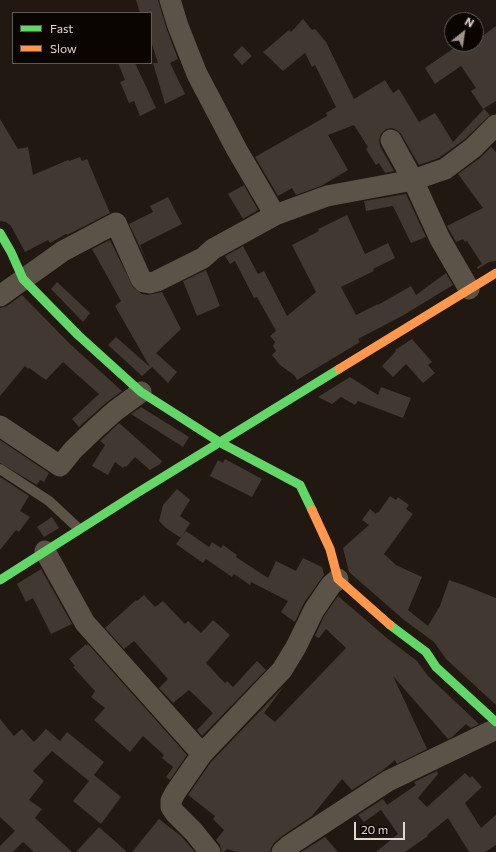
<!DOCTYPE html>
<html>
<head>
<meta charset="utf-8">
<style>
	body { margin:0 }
	#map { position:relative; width:496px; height:852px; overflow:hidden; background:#211811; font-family:Commissioner,sans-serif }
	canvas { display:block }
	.legend { position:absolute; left:12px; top:12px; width:140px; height:52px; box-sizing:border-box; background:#0b0502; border:1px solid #615954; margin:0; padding:5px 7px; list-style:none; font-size:12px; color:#e3d6ce }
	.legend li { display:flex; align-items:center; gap:8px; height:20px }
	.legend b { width:20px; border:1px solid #615954 }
	.north { position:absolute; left:444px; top:12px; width:40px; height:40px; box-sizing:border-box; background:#0b0502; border:1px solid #615954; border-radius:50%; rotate:30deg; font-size:11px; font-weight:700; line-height:16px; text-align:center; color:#e3d6ce }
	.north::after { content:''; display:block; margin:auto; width:14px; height:18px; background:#9f948c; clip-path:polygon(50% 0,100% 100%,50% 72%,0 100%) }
	.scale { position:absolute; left:354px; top:822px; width:51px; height:18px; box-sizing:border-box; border:2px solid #e3d6ce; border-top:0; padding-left:5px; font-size:12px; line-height:14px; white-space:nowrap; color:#e3d6ce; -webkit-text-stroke:3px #0b0502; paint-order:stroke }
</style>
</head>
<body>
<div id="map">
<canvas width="496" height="852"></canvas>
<ul class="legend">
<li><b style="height:5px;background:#63d668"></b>Fast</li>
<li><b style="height:5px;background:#ff974d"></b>Slow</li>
</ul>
<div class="north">N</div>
<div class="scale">20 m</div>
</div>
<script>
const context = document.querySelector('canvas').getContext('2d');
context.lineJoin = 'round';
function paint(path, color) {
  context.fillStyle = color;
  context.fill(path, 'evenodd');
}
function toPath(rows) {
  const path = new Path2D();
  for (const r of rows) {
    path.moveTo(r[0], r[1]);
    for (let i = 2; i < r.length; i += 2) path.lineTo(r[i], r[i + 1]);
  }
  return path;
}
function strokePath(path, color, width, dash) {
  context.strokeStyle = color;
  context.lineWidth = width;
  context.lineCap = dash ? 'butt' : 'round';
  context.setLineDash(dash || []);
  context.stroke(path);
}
paint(toPath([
	[136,0,158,0,167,30,178,59,170,63,185,94,165,104,153,63,158,63,151,41,151,13,140,13],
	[303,19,312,30,315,29,326,42,354,99,385,80,393,93,399,89,419,122,435,113,453,142,484,109,490,115,465,139,439,158,419,165,401,134,397,130,392,128,386,129,381,134,379,140,380,146,394,171,385,173,379,163,376,165,366,149,368,147,354,125,328,135,348,170,321,186,296,195,292,188,278,196,255,157,327,116,326,113,336,107,315,65,312,67,305,53,283,71,263,52,289,30,291,32],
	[496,26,496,101,483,109,471,91,476,88,461,66,435,84,425,68,460,44,476,44,476,41],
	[242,46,252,56,242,65,233,55],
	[118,63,135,63,156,108,140,116,134,101,129,103,120,82,125,80],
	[0,119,18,149,28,147,33,175,68,160,69,161,80,157,82,161,87,159,110,213,67,235,66,234,50,243,48,240,25,252,11,226,6,222,0,221],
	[491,147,496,152,496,261,489,262,478,269,477,267,482,264,467,241,465,242,463,239,456,242,447,226,483,208,458,174,480,158],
	[244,185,258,210,243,219,228,194],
	[406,194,426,237,411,243,393,206,366,211,364,201],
	[168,197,182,224,140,245,147,262,129,224,153,212,150,206],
	[347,215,365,254,388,243,395,258,373,269,374,271,341,287,356,315,378,304,378,305,411,286,416,295,446,273,453,285,402,316,358,339,360,342,297,380,294,375,280,365,272,355,276,351,273,346,275,342,270,336,276,331,257,297,254,298,235,261,230,264,225,256,243,246,258,274,264,271,287,316,316,292,292,245,319,231,318,229],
	[110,240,133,287,142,294,148,295,162,292,181,329,156,353,177,372,168,383,152,367,142,376,108,345,116,337,150,367,115,306,121,301,92,249],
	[206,270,220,306,197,316,183,281],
	[57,282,90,313,83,322,51,289],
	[22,295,70,344,122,391,107,402,79,427,72,419,99,394,63,362,46,380,29,368,28,369,25,366,0,396,0,308,7,306],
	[412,339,432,362,428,365,435,373,423,383,406,364,393,377,382,366,396,351,395,350],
	[350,377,378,395,381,387,411,398,403,418,358,401,355,405,341,397,332,404,318,397],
	[141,407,189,437,183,447,131,414],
	[119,423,162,461,160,464,150,470,135,457,126,467,125,466,123,468,115,462,108,475,92,466,105,445,100,441],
	[0,440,49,473,44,482,40,480,37,485,0,463],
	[225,459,262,479,252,497,210,476,218,460,223,463],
	[0,477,29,496,20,511,30,517,19,532,16,530,0,550],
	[177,489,190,500,180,516,190,523,181,538,166,528,159,521,163,505],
	[390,496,396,500,398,497,409,505,406,509,413,514,384,554,396,565,422,577,408,610,428,626,440,606,449,580,466,586,496,598,496,705,446,659,434,642,404,620,349,572,343,548,369,525,362,520,370,509,376,514,377,512,378,513],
	[52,517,59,528,44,537,37,527],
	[186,531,209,547,212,542,221,548,223,545,237,555,236,557,268,578,276,561,296,571,303,558,322,567,324,575,304,603,295,622,281,612,288,601,251,582,250,585,234,574,232,577,206,559,203,563,176,544],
	[41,569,72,624,51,634,33,598,26,602,17,584],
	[144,595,155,607,163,601,185,624,188,621,201,633,213,620,230,635,206,663,225,683,227,681,233,687,257,661,266,670,202,736,197,730,213,713,189,690,173,703,159,688,168,679,134,641,124,649,105,628,136,600,137,601],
	[338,596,388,639,417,661,428,676,479,724,471,728,466,724,452,737,448,739,393,676,427,749,397,764,395,760,382,771,352,790,342,779,312,816,282,836,274,843,271,848,270,852,237,852,227,849,224,852,222,852,220,845,216,840,224,830,213,819,215,816,188,795,211,762,284,686,264,713,275,722,346,648,326,629,319,638,315,636,324,616],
	[86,644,86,646,88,644,187,755,170,780,166,777,173,767,162,758,164,755,143,736,130,752,94,720,105,708,91,697,95,691,73,667,75,666,69,659],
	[0,719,14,736,22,729,34,742,46,729,60,741,67,732,104,762,94,775,121,797,101,824,73,801,89,781,52,751,33,771,44,781,29,800,42,809,35,818,72,852,34,852,23,842,13,852,0,852,0,846,15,831,0,817],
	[437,771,438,774,418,798,427,807,465,773,470,778,472,776,482,787,465,803,481,828,496,815,496,845,485,852,469,852,448,818,427,835,428,836,405,852,376,852,398,834,381,810,364,822,358,815,383,799,387,805,416,785,414,782],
	[159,819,181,836,195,852,132,852],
	[99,827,127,852,76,852],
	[325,837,338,852,301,852]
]), '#403831');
strokePath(toPath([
	[0,469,49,501,79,529]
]), '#5c5348', 10);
strokePath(toPath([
	[170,0,178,26,197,74,237,150,275,215],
	[391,140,413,180,440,239,469,289],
	[0,296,63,251,116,223,141,279,144,282,150,283,157,281,203,258,213,249,275,215,327,196,413,180,445,169,473,148,496,125],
	[0,426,60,466,73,450,96,428,115,411,141,392],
	[45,551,85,623,202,754],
	[210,852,194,832,175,813,171,807,171,801,175,793,202,754,282,670,296,647,314,610,331,585,338,579],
	[282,852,290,845,388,781,496,729]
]), '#5c5348', 21);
strokePath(toPath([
	[0,233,11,252,23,279,78,335,141,392,221,443,300,485,312,510],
	[0,580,137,493,339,369],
	[390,625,426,652,436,667,496,722]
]), '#63d668', 9);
strokePath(toPath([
	[339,369,496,273],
	[312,510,330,549,338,579,390,625]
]), '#ff974d', 9);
</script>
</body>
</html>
